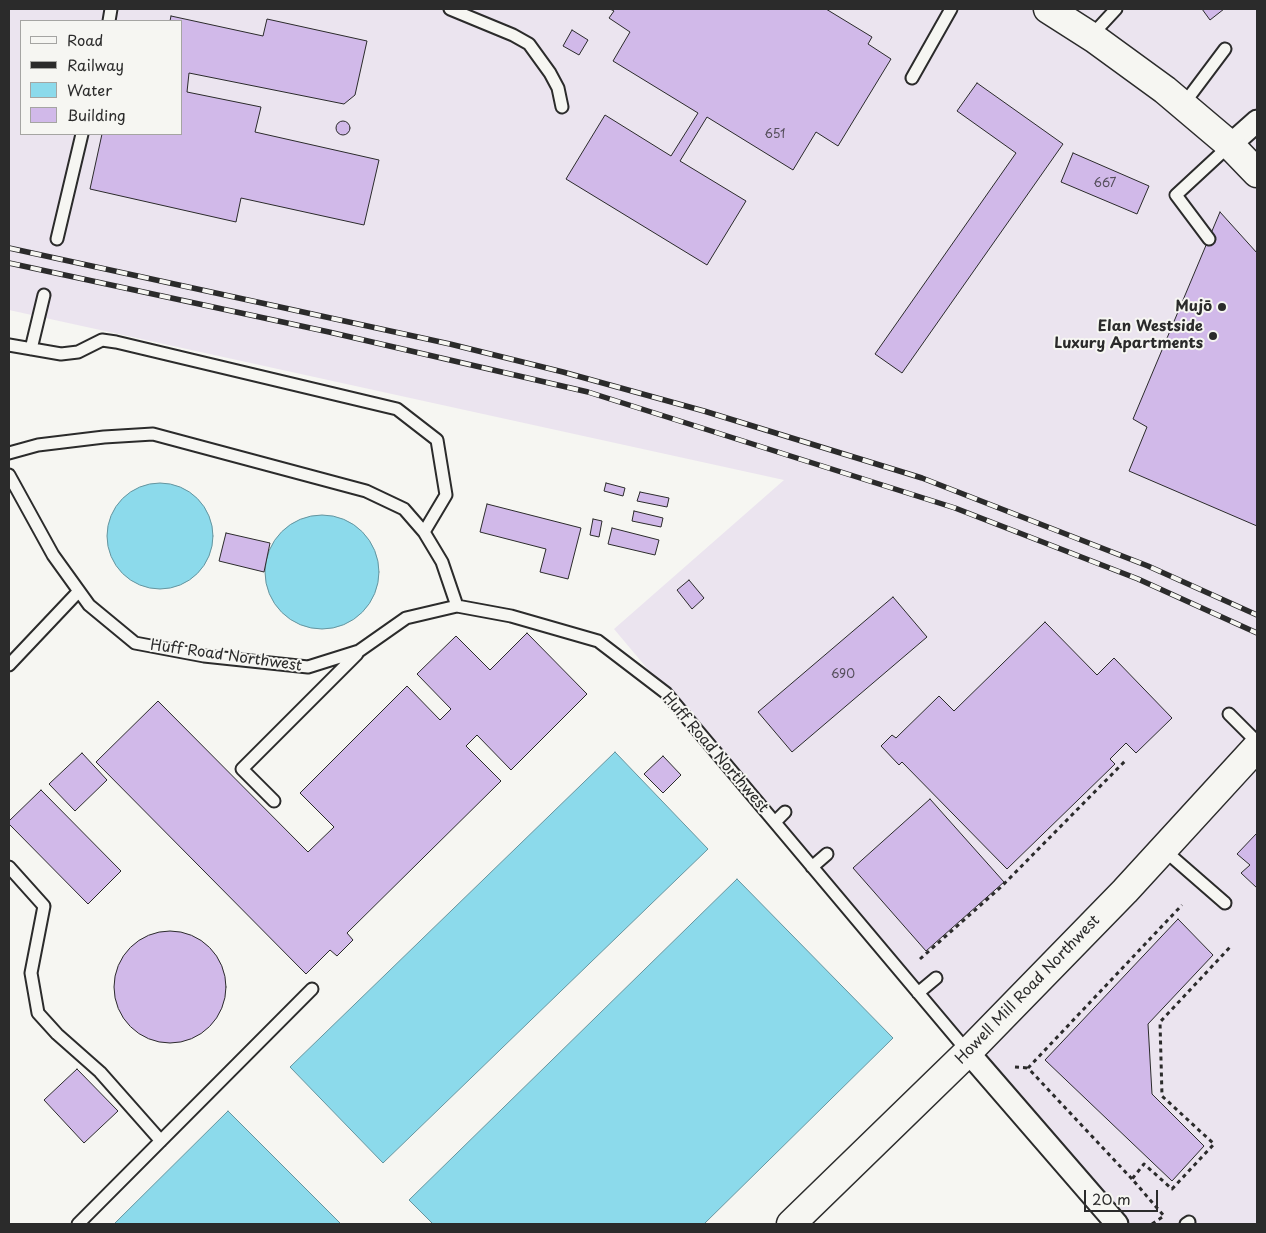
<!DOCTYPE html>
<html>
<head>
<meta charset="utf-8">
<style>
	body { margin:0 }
	#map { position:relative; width:1266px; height:1233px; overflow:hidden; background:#f6f6f2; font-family:"Playpen Sans",sans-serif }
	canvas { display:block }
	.frame { position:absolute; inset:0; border:10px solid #2b2b2b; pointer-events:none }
	.legend { position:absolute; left:20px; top:20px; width:162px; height:115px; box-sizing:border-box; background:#f6f6f2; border:1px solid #a5a5a2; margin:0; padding:6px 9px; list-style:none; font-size:15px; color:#2b2b2b }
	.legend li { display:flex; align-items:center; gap:10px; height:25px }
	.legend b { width:25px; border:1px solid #a5a5a2 }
	.scale { position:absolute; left:1084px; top:1190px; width:74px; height:22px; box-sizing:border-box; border:2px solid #2b2b2b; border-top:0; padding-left:6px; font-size:15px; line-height:18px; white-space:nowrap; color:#2b2b2b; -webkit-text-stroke:4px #f6f6f2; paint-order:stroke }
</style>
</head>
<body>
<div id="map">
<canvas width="1266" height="1233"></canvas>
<div class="frame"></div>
<ul class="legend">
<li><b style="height:6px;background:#f6f6f2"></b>Road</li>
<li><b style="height:6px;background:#2b2b2b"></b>Railway</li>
<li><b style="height:14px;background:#8cdaeb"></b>Water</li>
<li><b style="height:14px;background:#d1b9e9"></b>Building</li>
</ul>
<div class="scale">20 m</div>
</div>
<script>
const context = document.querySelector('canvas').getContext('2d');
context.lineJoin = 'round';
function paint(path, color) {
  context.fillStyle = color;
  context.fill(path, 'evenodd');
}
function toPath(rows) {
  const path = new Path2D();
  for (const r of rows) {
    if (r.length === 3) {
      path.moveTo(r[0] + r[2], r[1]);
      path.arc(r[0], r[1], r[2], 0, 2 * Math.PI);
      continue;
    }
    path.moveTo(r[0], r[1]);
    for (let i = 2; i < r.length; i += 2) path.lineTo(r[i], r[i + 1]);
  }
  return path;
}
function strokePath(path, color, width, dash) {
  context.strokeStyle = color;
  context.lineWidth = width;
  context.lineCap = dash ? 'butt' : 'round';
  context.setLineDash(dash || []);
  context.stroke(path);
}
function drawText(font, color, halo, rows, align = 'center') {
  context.font = font + ' "Playpen Sans",sans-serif';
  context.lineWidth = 4;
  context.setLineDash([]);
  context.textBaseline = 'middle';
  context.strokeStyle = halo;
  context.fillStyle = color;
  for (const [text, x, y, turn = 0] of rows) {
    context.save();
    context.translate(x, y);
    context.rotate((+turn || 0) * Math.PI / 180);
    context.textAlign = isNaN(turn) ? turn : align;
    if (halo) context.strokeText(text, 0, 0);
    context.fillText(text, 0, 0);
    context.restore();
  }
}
paint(toPath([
	[9,9,1257,9,1257,1224,1119,1224,959,1040,614,629,784,480,9,310],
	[21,21,181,21,181,134,21,134]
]), '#ebe4ef');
const water = toPath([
	[160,536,53],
	[322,572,57],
	[615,752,708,849,383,1163,290,1067,615,752],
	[737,879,893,1038,704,1224,433,1224,409,1200,737,879],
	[228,1111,341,1224,114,1224,228,1111]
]);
paint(water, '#8cdaeb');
strokePath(water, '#65949e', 1);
const building = toPath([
	[610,9,826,9,872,37,868,44,891,59,838,146,816,132,793,170,707,117,680,161,746,201,707,265,566,179,605,115,671,156,698,113,613,61,630,32,609,18,614,11,610,9],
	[1202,9,1224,9,1210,20,1202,9],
	[171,16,263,36,267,19,367,41,355,95,344,104,189,73,187,92,261,107,255,132,379,160,364,225,241,198,236,222,90,189,102,134,181,134,181,21,170,21,171,16],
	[572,30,588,40,579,55,563,46,572,30],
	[977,83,1063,144,902,373,875,354,1016,153,957,111,977,83],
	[343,128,7],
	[1073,153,1149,186,1137,214,1061,182,1073,153],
	[1220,212,1257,253,1257,526,1129,471,1147,427,1133,419,1220,212],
	[606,483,625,488,623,496,604,491,606,483],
	[640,492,669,498,667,507,637,501,640,492],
	[487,504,581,528,568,579,540,572,546,549,480,532,487,504],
	[634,511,663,518,661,527,632,521,634,511],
	[593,519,602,521,599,537,590,535,593,519],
	[612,528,659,540,655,555,608,544,612,528],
	[226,533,270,543,264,572,219,561,226,533],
	[689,580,704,598,692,609,677,590,689,580],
	[893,597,927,637,792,752,758,712,893,597],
	[1045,622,1097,675,1114,658,1172,718,1136,753,1126,743,1110,759,1115,764,1007,869,902,762,899,765,881,746,892,735,896,738,939,696,954,711,1045,622],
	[527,633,587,694,511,770,477,735,466,746,501,781,347,933,353,940,337,956,330,950,306,974,96,762,158,701,308,852,334,827,300,793,407,686,440,720,451,709,417,674,456,636,490,670,527,633],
	[82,753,107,780,75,811,49,784,82,753],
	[663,756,681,775,663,793,644,774,663,756],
	[41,790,121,871,88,904,9,824,9,821,41,790],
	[930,799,1004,882,926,951,853,868,930,799],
	[1257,833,1257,888,1241,873,1250,865,1237,854,1257,833],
	[1178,919,1213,955,1148,1024,1152,1094,1204,1146,1172,1181,1045,1060,1178,919],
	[170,987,56],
	[77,1069,118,1111,84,1143,44,1100,77,1069]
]);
paint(building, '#d1b9e9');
strokePath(building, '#2b2b2b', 1);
const service = toPath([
	[450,9,513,35,529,44,550,73,558,88,562,107],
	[109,21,111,9],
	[1091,36,1116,9],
	[912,78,951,9],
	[1183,105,1225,49],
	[57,239,82,134],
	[1209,239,1176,195,1230,145],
	[9,345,61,354,78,352,102,340,116,342,397,409,437,440,446,495,424,532],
	[31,349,44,295],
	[9,453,38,445,104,437,153,434,366,491,404,509,424,532,442,562,457,606],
	[9,475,53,555,89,605,135,643,204,656,308,667,359,651,406,618,457,606,511,616,598,641,666,693,968,1052],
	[9,665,79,591],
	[1229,714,1257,742],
	[274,801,242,769,357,654],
	[775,822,785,812],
	[1163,849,1225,903],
	[9,867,44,906,31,973,38,1013,57,1034,100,1072,161,1141],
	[812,867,827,854],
	[918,993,936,978],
	[78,1224,312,989],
	[1186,1224,1189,1222]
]);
const minor = toPath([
	[1230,145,1257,121],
	[968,1052,1117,1224]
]);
const tertiary = toPath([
	[1048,9,1095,39,1165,90,1230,145,1257,173]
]);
const secondary = toPath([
	[791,1224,968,1052,1125,891,1257,747]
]);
strokePath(service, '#2b2b2b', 15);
strokePath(minor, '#2b2b2b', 25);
strokePath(tertiary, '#2b2b2b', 31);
strokePath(secondary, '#2b2b2b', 31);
strokePath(toPath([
	[920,959,1001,887,1127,759],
	[1015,1067,1028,1068],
	[1132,1179,1028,1068,1182,905],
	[1152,1224,1164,1216,1132,1179,1144,1164,1172,1189,1214,1144,1162,1096,1160,1022,1232,945]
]), '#2b2b2b', 3, [4, 4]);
strokePath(service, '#f6f6f2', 11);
strokePath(minor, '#f6f6f2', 21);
strokePath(tertiary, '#f6f6f2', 28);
strokePath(secondary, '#f6f6f2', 28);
const rail = toPath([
	[9,248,450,344,563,372,704,411,922,478,1148,566,1257,615],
	[9,263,329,332,588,392,955,508,1138,579,1257,633]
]);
strokePath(rail, '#2b2b2b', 5.5);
strokePath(rail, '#f6f6f2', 4, [11]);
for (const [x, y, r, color] of [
	[1222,307,5,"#2b2b2b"],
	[1213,336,5,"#2b2b2b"]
]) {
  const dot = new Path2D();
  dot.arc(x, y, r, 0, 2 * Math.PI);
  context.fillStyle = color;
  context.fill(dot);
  strokePath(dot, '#f6f6f2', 2);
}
drawText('12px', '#544e5a', null, [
	["651",775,135],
	["667",1105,184],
	["690",843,675]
]);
drawText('bold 15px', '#2b2b2b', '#f6f6f2', [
	["Mujō",1212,307],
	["Elan Westside",1203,327],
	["Luxury Apartments",1203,344]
], 'right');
drawText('15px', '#2b2b2b', '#f6f6f2', [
	["Huff Road Northwest",226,656,8],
	["Huff Road Northwest",715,753,49],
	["Howell Mill Road Northwest",1028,990,-46]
]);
</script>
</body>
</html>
